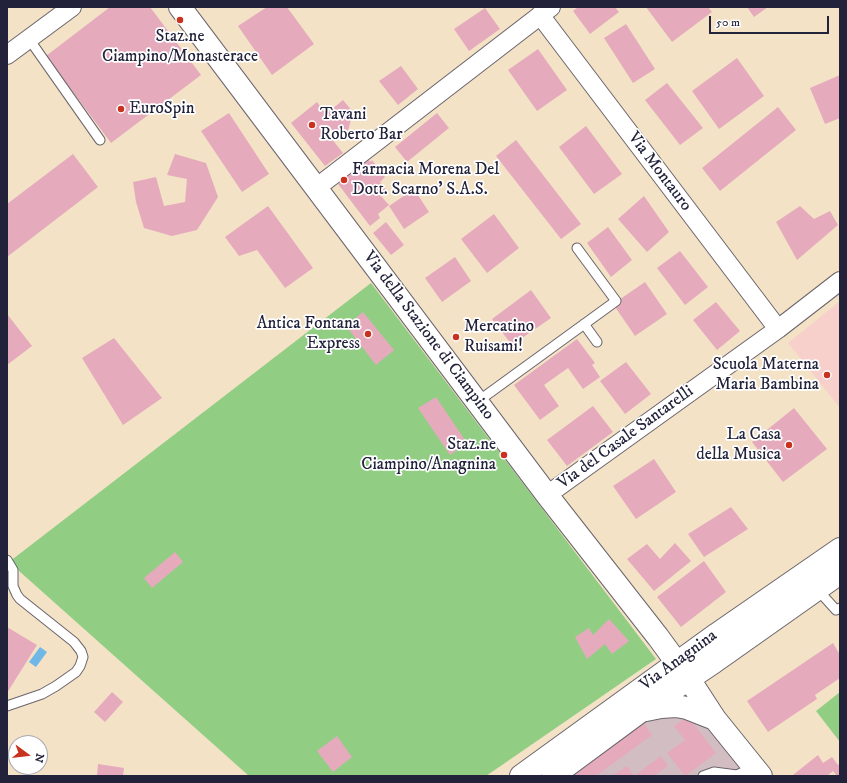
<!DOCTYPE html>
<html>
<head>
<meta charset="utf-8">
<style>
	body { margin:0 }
	#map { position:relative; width:847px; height:783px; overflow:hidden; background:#f3e2c6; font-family:"IM FELL DW Pica",serif }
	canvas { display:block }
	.frame { position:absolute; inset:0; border:8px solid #22223b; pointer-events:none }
	.north { position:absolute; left:8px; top:735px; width:40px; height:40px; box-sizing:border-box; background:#fff; border:1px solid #a7a7b1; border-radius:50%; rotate:105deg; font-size:11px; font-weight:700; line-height:16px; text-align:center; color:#22223b }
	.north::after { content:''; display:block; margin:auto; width:14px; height:18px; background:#c8321e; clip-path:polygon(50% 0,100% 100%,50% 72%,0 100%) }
	.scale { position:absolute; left:709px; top:16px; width:120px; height:18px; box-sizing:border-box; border:2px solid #22223b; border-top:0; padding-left:5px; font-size:12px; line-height:14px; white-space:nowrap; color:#22223b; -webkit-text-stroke:3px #fff; paint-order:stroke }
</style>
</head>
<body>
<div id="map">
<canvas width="847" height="783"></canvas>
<div class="frame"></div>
<div class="north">N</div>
<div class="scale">50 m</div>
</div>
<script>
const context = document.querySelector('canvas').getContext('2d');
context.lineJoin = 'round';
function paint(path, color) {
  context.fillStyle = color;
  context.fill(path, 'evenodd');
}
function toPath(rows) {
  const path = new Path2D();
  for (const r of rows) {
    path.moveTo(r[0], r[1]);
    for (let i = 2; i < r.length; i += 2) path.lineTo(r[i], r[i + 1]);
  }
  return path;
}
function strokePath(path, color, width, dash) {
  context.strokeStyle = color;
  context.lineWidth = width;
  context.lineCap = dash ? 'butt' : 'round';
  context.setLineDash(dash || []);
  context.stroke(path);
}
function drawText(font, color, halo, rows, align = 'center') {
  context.font = font + ' "IM FELL DW Pica",serif';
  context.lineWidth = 3.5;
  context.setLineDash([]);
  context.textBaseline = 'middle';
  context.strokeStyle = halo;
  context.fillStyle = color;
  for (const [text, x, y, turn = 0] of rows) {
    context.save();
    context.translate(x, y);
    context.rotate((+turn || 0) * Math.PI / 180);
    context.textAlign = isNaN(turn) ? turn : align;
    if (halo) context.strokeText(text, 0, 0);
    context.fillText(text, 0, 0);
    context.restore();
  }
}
paint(toPath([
	[840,301,840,408,788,343]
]), '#f7d0cb');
paint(toPath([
	[686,692,728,754,753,776,570,776]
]), '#d2bec2');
paint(toPath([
	[371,283,656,659,486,776,249,776,9,562],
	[840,692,840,742,816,711]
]), '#91ce84');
paint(toPath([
	[40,647,47,652,36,667,29,662]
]), '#6eb7e6');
paint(toPath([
	[110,7,150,7,201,75,111,143,46,56],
	[267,7,287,7,314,44,272,75,238,26],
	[578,7,615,7,619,12,590,34,573,11],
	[646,7,708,7,712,12,672,42],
	[747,7,768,7,754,17],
	[485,8,500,29,469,51,454,29],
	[626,24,655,69,633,83,604,38],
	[538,49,567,90,537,111,508,70],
	[737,58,764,96,719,129,692,91],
	[401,66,418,89,398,105,379,81],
	[840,75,840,118,825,124,810,88],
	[667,83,703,128,680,145,645,100],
	[343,100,353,112,348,131,339,138,329,126,324,129,343,153,325,166,291,123,317,102,326,114],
	[778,107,796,130,720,191,702,168],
	[229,113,269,174,242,192,201,131],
	[437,113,449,128,407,162,395,147],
	[586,126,622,174,594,194,559,147],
	[516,140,581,224,561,239,496,156],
	[73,154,98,187,7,257,7,204],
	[175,154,206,163,218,197,197,230,172,236,144,228,136,202,133,182,156,177,164,206,185,202,187,179,167,175],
	[369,160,371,162,372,160,385,177,380,182,387,191,381,196,389,205,378,214,380,218,370,226,338,184],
	[414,189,429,212,404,229,389,206],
	[644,196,669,232,647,252,618,219],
	[268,206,313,268,285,288,257,250,239,256,225,237],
	[800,206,814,219,830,211,838,225,797,260,776,222],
	[494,214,519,248,487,273,461,239],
	[386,222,404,245,391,255,373,233],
	[608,227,632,260,611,277,587,243],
	[680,251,708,287,685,305,657,268],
	[455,257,471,281,442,302,425,278],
	[645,282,667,314,635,336,613,304],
	[531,290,551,318,512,345,492,319],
	[716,302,740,331,717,350,693,320],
	[363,312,394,350,376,365,346,326],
	[7,314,32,346,7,365],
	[114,338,162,398,123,425,82,358],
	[577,339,595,363,592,365,600,377,583,389,568,368,544,385,559,406,540,420,514,385],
	[626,362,651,394,625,414,600,381],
	[436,397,467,443,450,455,418,408],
	[593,406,613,432,567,466,547,440],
	[794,408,827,449,783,482,752,442],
	[654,459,676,492,636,519,613,486],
	[731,507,748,529,704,557,688,534],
	[675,543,691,561,654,591,627,559,647,544,660,559],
	[175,552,183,562,152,588,144,578],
	[704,561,726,592,681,627,657,597],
	[609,619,629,641,612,654,605,644,587,659,575,637,589,628,593,635],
	[7,627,37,645,7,693],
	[833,643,840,655,840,678,815,695,817,699,768,732,747,701],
	[112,692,123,702,105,722,94,712],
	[688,716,716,753,685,776,667,753,685,740,674,726],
	[643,722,652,735,596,776,570,776],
	[337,736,352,757,333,772,317,751],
	[818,755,823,763,832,757,838,765,840,764,840,774,837,776,833,771,827,776,794,776,793,775],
	[661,756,668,766,654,776,612,776,627,766,634,776],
	[98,764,124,768,123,776,97,776]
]), '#e5abbd');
const service = toPath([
	[29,39,100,140],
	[584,324,597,342],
	[477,402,616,301,577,248],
	[7,560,13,570,13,586,17,595,20,599,74,642,81,651,83,657,80,666,76,672,56,686,42,694,7,706],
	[817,589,836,610,840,608],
	[703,776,714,772,737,775,753,767]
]);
const minor = toPath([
	[540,15,778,329],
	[7,55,72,7],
	[316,188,551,7],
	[547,495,778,329,840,281]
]);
const tertiary = toPath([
	[180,7,547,495,658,637,688,678]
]);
const secondary = toPath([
	[689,679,715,719,761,776],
	[646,710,661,707,676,706,687,708,715,719],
	[521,776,717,634,840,549],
	[553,776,641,711,714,662,840,573]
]);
strokePath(service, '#6b656c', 11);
strokePath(minor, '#6b656c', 20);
strokePath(tertiary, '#6b656c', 24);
strokePath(secondary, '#6b656c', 24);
strokePath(service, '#fff', 9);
strokePath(minor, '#fff', 18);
strokePath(tertiary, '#fff', 22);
strokePath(secondary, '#fff', 22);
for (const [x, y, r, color] of [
	[180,20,4,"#c8321e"],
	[121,109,4,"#c8321e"],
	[312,125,4,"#c8321e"],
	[344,180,4,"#c8321e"],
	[368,334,4,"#c8321e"],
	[456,337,4,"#c8321e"],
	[827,375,4,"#c8321e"],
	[789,445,4,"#c8321e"],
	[504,455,4,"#c8321e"]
]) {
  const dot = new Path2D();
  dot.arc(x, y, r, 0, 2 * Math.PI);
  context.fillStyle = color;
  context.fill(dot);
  strokePath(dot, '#fff', 1.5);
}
drawText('17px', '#22223b', '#fff', [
	["Staz.ne",180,37,"center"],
	["Ciampino/Monasterace",180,57,"center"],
	["EuroSpin",129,109],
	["Tavani",320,115],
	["Roberto Bar",320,135],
	["Farmacia Morena Del",352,170],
	["Dott. Scarno' S.A.S.",352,190],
	["Antica Fontana",360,324,"right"],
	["Express",360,344,"right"],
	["Mercatino",464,327],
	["Ruisami!",464,347],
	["Scuola Materna",819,365,"right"],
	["Maria Bambina",819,385,"right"],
	["La Casa",781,435,"right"],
	["della Musica",781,455,"right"],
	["Staz.ne",496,445,"right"],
	["Ciampino/Anagnina",496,465,"right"]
], 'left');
drawText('17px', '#22223b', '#fff', [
	["Via Montauro",659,172,53],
	["Via della Stazione di Ciampino",428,336,53],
	["Via del Casale Santarelli",626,438,-36],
	["Via Anagnina",679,661,-36]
]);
</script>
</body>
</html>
